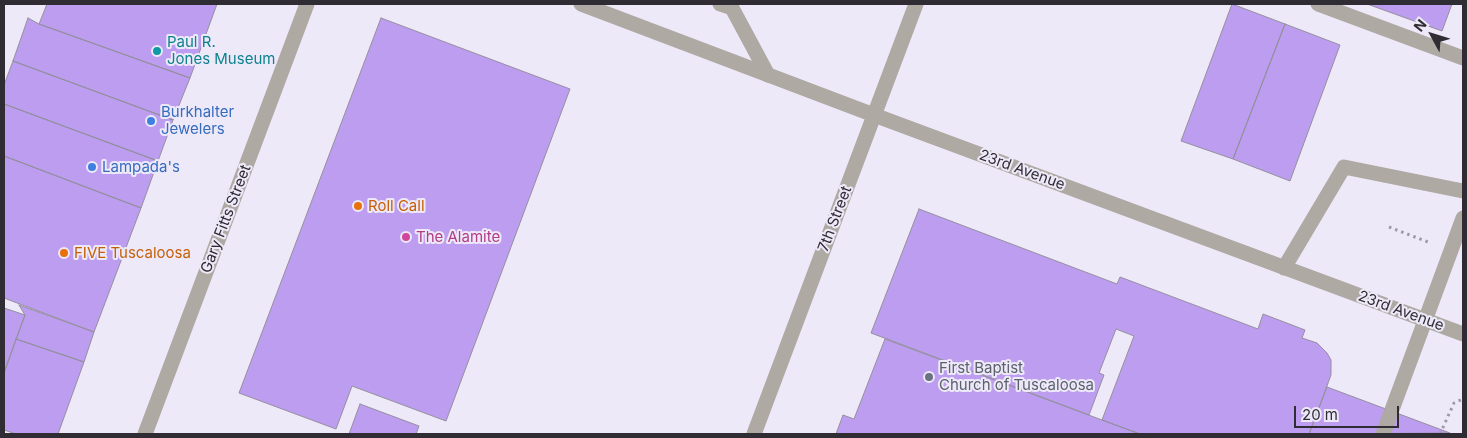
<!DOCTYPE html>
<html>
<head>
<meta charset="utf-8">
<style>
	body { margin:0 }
	#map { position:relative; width:1467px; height:438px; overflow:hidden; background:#eee9f9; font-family:Inter,sans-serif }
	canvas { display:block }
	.frame { position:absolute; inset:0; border:5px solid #2f2d33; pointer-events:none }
	.north { position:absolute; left:1407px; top:10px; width:50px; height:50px; -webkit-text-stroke:4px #eee9f9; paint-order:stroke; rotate:309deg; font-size:14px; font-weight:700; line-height:20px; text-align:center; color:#2f2d33 }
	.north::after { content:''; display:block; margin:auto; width:18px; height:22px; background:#2f2d33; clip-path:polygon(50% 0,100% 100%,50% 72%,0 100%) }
	.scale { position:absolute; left:1294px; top:406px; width:105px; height:22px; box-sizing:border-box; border:2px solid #2f2d33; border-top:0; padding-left:6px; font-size:15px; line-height:18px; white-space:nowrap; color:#2f2d33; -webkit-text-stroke:4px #eee9f9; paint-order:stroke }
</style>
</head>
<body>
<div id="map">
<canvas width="1467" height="438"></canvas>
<div class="frame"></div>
<div class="north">N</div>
<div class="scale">20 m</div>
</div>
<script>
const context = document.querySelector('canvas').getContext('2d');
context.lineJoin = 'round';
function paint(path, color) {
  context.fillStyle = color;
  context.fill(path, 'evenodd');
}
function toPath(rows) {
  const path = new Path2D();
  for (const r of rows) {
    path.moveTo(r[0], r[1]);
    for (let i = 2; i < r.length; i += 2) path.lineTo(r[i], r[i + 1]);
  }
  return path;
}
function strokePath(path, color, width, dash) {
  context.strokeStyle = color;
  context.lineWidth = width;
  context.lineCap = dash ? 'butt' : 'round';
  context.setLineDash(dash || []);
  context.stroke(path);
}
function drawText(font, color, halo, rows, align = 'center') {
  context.font = font + ' Inter,sans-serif';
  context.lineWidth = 4;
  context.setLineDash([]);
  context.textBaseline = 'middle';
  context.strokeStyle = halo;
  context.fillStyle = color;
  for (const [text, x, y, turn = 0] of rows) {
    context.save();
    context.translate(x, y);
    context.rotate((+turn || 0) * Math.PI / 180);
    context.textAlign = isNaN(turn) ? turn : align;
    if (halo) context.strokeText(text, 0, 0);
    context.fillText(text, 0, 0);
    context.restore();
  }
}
const building = toPath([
	[47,4,217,4,190,78,39,24,47,4],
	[1232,4,1285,24,1233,159,1181,141,1232,4],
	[1367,4,1452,4,1442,31,1367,4],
	[28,18,39,24,190,78,173,120,13,61,28,18],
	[381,18,570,89,446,421,352,386,336,429,239,393,381,18],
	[1285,24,1340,45,1290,181,1233,159,1285,24],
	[13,61,173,120,158,161,4,104,4,85,13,61],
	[4,104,158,161,141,208,4,156,4,104],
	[4,156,141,208,94,332,4,298,4,156],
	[919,209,1117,284,1120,277,1258,329,1263,314,1305,330,1302,338,1317,343,1327,353,1331,360,1331,375,1309,434,1140,434,1102,420,1134,336,1116,329,1099,373,1104,375,1089,415,871,333,919,209],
	[19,305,94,332,84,362,16,339,25,315,19,305],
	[4,308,25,315,4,373,4,308],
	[16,339,84,362,58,434,16,434,4,430,4,373,16,339],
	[885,339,1102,420,1140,434,836,434,843,415,854,419,885,339],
	[1327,387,1450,433,1309,434,1327,387],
	[360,404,419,426,416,434,349,434,360,404]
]);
paint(building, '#bc9def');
strokePath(building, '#948f9d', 1);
strokePath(toPath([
	[1389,227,1428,242],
	[1440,434,1454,403,1463,399]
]), '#9d99a5', 3, [2.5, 4]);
strokePath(toPath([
	[720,4,732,8,768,75],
	[1318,4,1463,58],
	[1284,268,1344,167,1463,191]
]), '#aea9a3', 15);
strokePath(toPath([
	[581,4,874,115,1463,334],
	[145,434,307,4],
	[754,434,916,4],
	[1383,434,1463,218]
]), '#aea9a3', 15);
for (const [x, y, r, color] of [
	[157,51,5,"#0f9aa8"],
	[151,121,5,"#3f7fe0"],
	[92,167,5,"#3f7fe0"],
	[358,206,5,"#e8710a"],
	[406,237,5,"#d1479c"],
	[64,253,5,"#e8710a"],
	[929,377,5,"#6b7280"]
]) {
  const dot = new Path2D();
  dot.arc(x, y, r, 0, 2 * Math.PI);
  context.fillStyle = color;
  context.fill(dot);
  strokePath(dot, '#eee9f9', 2);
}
drawText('15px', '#0d838f', '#eee9f9', [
	["Paul R.",167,42],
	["Jones Museum",167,59]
], 'left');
drawText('15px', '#366cbe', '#eee9f9', [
	["Burkhalter",161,112],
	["Jewelers",161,129],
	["Lampada's",102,167]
], 'left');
drawText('15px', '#2f2d33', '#eee9f9', [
	["23rd Avenue",1022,170,20],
	["Gary Fitts Street",226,219,-69],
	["7th Street",835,219,-69],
	["23rd Avenue",1401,311,20]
]);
drawText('15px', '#c56008', '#eee9f9', [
	["Roll Call",368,206],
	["FIVE Tuscaloosa",74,253]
], 'left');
drawText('15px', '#b23c85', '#eee9f9', [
	["The Alamite",416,237]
], 'left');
drawText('15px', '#5b616d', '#eee9f9', [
	["First Baptist",939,368],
	["Church of Tuscaloosa",939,385]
], 'left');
</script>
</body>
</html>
